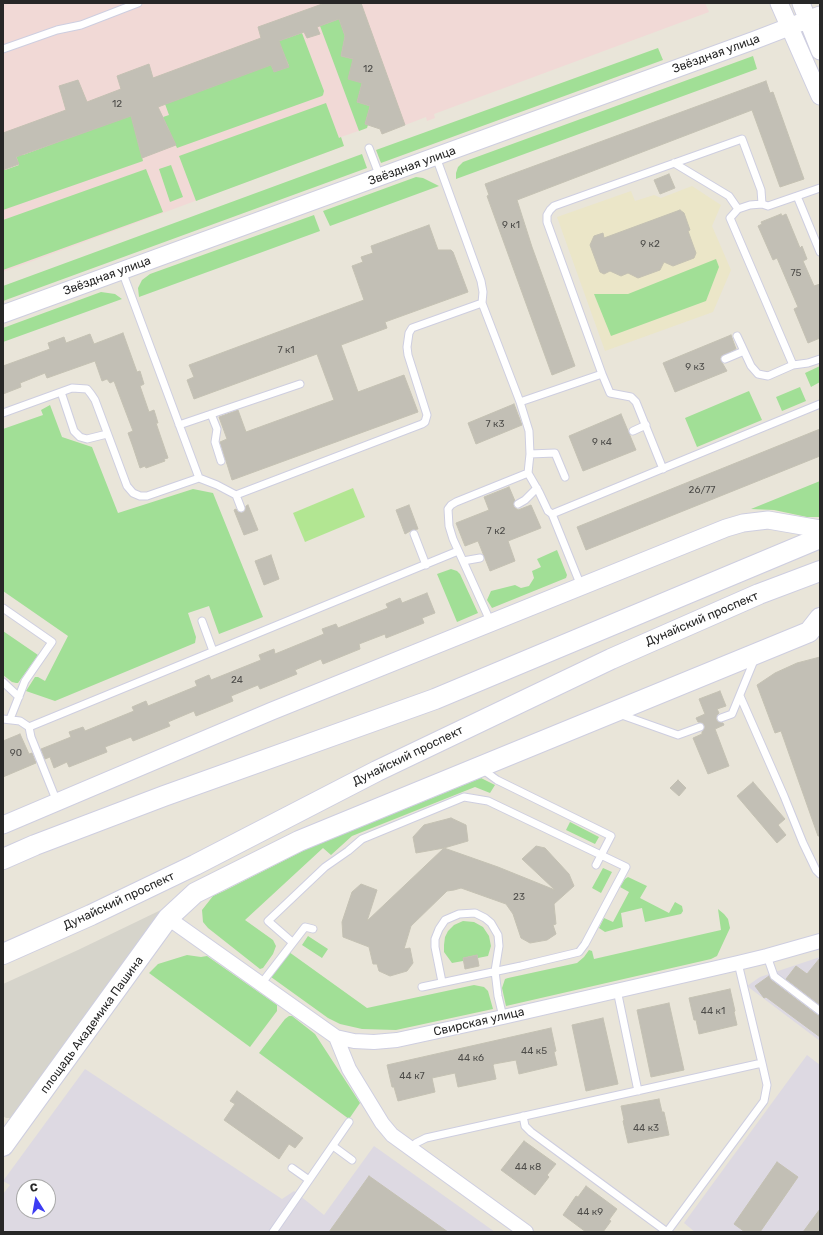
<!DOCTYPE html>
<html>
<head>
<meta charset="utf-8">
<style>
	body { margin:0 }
	#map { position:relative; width:823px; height:1235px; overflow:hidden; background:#e9e5d9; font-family:Rubik,sans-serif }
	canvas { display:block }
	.frame { position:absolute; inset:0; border:4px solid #272727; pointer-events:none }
	.north { position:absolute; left:16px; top:1179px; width:40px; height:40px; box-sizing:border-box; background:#fff; border:1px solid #a9a9a9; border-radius:50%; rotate:349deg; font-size:11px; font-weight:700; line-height:16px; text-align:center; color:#272727 }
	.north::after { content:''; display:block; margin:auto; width:14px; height:18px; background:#3d3cf3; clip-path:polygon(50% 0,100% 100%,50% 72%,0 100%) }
</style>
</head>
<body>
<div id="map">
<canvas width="823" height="1235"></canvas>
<div class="frame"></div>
<div class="north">С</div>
</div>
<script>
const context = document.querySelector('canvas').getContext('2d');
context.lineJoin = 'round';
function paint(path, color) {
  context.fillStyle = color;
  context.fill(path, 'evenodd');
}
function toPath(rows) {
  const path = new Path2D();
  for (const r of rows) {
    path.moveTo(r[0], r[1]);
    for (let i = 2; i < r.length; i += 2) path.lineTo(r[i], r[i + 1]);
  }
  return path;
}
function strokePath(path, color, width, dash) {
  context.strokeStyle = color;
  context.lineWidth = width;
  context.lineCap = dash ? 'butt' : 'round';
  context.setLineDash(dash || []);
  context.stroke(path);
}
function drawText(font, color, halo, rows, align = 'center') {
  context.font = font + ' Rubik,sans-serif';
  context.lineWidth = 3;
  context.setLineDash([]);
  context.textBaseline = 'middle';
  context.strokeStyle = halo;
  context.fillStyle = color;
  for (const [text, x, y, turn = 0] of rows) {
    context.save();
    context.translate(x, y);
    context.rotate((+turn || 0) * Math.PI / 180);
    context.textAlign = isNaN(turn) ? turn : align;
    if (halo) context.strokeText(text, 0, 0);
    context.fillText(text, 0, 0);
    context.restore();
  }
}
paint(toPath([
	[820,957,820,1041,747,986,760,977],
	[807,1055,820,1065,820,1232,695,1232,684,1223],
	[85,1069,282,1199,294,1191,324,1215,374,1146,495,1232,3,1232,3,1194,10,1185,3,1181],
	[24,1187,48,1187,48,1211,24,1211]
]), '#ddd9e2');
paint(toPath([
	[692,186,721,205,712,226,731,270,713,312,605,351,557,217,631,191,635,201,654,195,661,198]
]), '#ebe6c8');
paint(toPath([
	[3,3,705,3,709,12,434,114,435,118,427,121,426,117,382,134,380,129,368,125,367,128,341,137,344,146,3,272]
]), '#f1d9d6');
paint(toPath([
	[339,19,345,36,341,56,353,59,362,83,357,102,370,106,365,124,368,125,367,128,359,131,320,26],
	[302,33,324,91,323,95,322,96,177,148,163,117,169,115,165,104,270,63,289,66,281,47,276,42],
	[658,48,663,60,381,163,376,150],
	[753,56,757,69,456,179,456,173,458,167,463,162],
	[326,103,339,138,341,137,344,146,196,201,179,156],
	[131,115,143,161,3,210,3,165,5,170,19,165,16,155,23,155],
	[362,154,367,168,3,301,3,286],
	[171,165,183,197,170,202,159,169],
	[146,169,163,212,3,270,3,220],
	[416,177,423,178,439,186,330,226,323,211],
	[314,215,320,231,139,297,138,288,142,280,150,274],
	[716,259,719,267,706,301,611,336,594,294,628,294],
	[101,292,115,294,122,299,3,342,3,328],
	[820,366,820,382,811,387,805,373],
	[800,387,806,401,782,411,776,397],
	[749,391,762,420,697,447,685,418],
	[50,405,62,437,92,447,118,513,193,489,213,493,263,617,219,634,209,606,188,613,196,637,195,643,55,701,26,691,35,677,38,677,45,681,68,636,3,591,3,429,43,415,41,410],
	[820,481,820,517,807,517,774,510,751,509],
	[557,550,567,575,566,578,492,608,487,600,491,591,515,585,521,588,529,586,534,578,532,571,541,567,537,559],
	[451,569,457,571,460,574,478,613,457,622,437,574],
	[3,631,38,655,18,683,16,683,12,682,3,675],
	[481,778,495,785,490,793,475,787,352,836,331,855,323,848,245,920,273,940,276,946,273,954,263,968,260,969,208,928,203,922,202,910,213,896,224,891,307,849],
	[570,822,599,837,595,844,566,830],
	[603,868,612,872,601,893,592,888],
	[628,877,647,886,640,898,669,913,675,902,682,906,683,911,681,914,645,922,642,908,621,913,623,927,605,932,599,928,604,918,613,922,629,892,620,887,625,879],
	[718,909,724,914,728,919,730,928,717,956,711,959,506,1006,502,988,505,979,508,978,577,963,584,957,589,950,592,951,594,959,721,930],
	[463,921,474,922,483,927,489,936,491,946,488,956,478,958,477,955,463,958,463,961,452,963,444,952,444,945,445,937,448,931,454,925],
	[308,936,328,949,322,958,302,945],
	[289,952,367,1008,474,985,484,987,488,991,493,1009,396,1030,362,1029,340,1024,328,1018,271,977],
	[187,955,201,957,207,956,277,1005,277,1011,250,1047,149,973,158,964],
	[289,1016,292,1016,315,1034,360,1103,349,1119,259,1053,285,1019]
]), '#a1df96');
paint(toPath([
	[353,488,365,517,305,542,293,513]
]), '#b2e692');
paint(toPath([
	[165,908,12,1118,6,1118,3,1116,3,984,78,950]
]), '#d6d4cb');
const building = toPath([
	[325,3,361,3,405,125,382,134,380,129,365,124,370,106,357,102,362,83,348,79,353,59,341,56,345,36,339,19,317,27,320,34,307,38,304,32,279,41,289,67,274,72,271,65,158,107,176,145,142,158,131,116,16,157,19,164,3,170,3,133,66,110,59,86,78,80,87,102,121,89,117,76,149,64,153,78,261,38,258,27,325,3],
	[766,81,770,93,773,92,804,179,780,187,752,110,517,200,532,247,575,366,552,375,487,196,489,195,485,184,766,81],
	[669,174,675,188,660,194,654,180,669,174],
	[680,210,684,213,690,230,688,231,696,253,694,258,673,266,664,262,660,270,638,278,628,273,621,276,610,271,604,274,600,272,590,245,594,236,603,233,604,238,680,210],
	[781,214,782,216,786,214,800,248,802,246,807,259,803,261,814,286,820,284,820,338,808,343,794,309,798,307,777,258,773,260,758,226,762,224,761,222,781,214],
	[429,225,438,250,451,250,453,252,468,292,385,322,387,328,341,345,358,392,404,375,418,412,232,480,220,442,227,439,219,417,238,410,246,432,334,400,317,354,194,399,187,380,194,377,189,365,364,300,352,266,363,262,361,257,373,253,371,246,429,225],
	[123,333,137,372,140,371,144,384,140,386,149,412,154,410,158,423,156,423,168,458,164,459,165,461,146,468,145,466,140,468,133,447,128,433,133,431,114,381,110,383,107,379,102,381,95,361,47,378,45,373,20,383,21,387,3,394,3,366,50,349,48,343,64,337,66,343,90,334,94,344,123,333],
	[731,335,736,349,721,356,720,359,727,371,675,392,663,363,731,335],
	[514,404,522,425,476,444,468,423,514,404],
	[621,414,636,450,583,471,569,436,621,414],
	[820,429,820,456,586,550,577,527,820,429],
	[509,487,515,501,513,504,514,507,518,510,531,505,541,528,508,541,515,561,490,571,478,541,465,546,456,523,489,510,484,497,509,487],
	[248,505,258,530,244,535,234,510,236,509,238,512,242,513,245,511,246,506,248,505],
	[409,505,418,529,412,530,405,534,396,510,409,505],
	[271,555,279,579,264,585,255,561,271,555],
	[427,593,435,613,422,618,424,623,386,638,385,634,359,644,360,649,323,664,321,659,295,670,297,674,260,689,258,685,231,696,233,701,196,716,194,711,168,722,170,726,133,741,131,737,105,747,107,752,69,767,67,762,54,768,50,757,45,759,41,749,71,737,69,732,83,727,85,731,134,711,132,707,146,701,148,706,197,686,195,681,209,675,211,680,261,660,259,655,274,649,275,654,324,634,322,629,336,624,338,628,388,608,386,604,400,598,402,603,427,593],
	[820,657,820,836,818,836,781,731,775,733,757,685,775,673,797,663,820,657],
	[720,691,726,706,717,709,719,713,717,715,716,719,718,722,723,723,724,725,715,729,729,766,708,774,693,738,702,734,702,732,705,727,703,723,698,722,696,718,705,714,699,699,720,691],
	[20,734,29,754,32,753,36,763,3,777,3,741,20,734],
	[678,780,686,788,679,796,670,788,678,780],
	[753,782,785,819,778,825,786,835,777,843,737,796,753,782],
	[451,818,466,825,468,841,444,848,498,867,555,890,522,859,536,846,545,848,569,874,574,886,554,904,556,924,553,925,556,934,547,940,530,943,521,938,513,914,506,904,461,888,454,890,447,891,411,926,404,949,410,948,413,963,407,971,390,976,379,971,377,964,373,964,369,947,343,937,342,922,352,892,361,884,377,890,367,921,444,848,416,853,413,837,424,825,451,818],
	[477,955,479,966,465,969,463,958,477,955],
	[820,958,820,1005,786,979,796,966,807,974,820,958],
	[769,976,771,980,817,1015,820,1016,820,1037,766,997,764,998,755,986,769,976],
	[730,989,735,1011,734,1012,737,1025,699,1034,696,1020,694,1020,689,998,730,989],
	[669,1003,684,1070,651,1077,637,1010,669,1003],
	[603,1018,618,1084,586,1091,572,1025,603,1018],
	[551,1028,556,1051,554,1052,557,1065,519,1074,516,1060,494,1064,493,1065,496,1079,458,1087,455,1073,432,1078,435,1092,398,1101,394,1087,392,1087,387,1065,551,1028],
	[237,1091,303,1138,295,1148,289,1144,279,1159,224,1120,235,1104,230,1101,237,1091],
	[659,1099,662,1112,664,1112,669,1135,628,1143,623,1121,624,1120,621,1106,659,1099],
	[524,1141,556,1164,547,1175,549,1177,535,1195,501,1170,524,1141],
	[777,1162,798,1177,760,1232,745,1232,734,1224,777,1162],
	[369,1176,448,1232,329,1232,369,1176],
	[586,1186,617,1209,609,1220,611,1221,603,1232,586,1232,563,1215,576,1196,578,1197,586,1186],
	[820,1209,820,1232,803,1232,820,1209]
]);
paint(building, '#c2bfb5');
strokePath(building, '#c4c1b3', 1);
const service = toPath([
	[3,49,57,30,81,25,138,3],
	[369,148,380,177],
	[674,163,729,196,738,209],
	[820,188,797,196,820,252],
	[797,196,768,206,762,204,750,205,738,209,730,218,793,365,808,363,820,359],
	[122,271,199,478,217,485,236,495,422,424,425,422,427,415,408,355,407,347,409,333,412,328,482,303,483,292,481,281,436,157],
	[482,303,520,402,602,374,547,222,547,215,550,210,554,206,742,139,761,190,762,204],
	[737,336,751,366,758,374,768,376,793,365],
	[725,359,744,351],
	[602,374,610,393,631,397,636,402,663,469],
	[61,392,74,431,80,437,87,439,107,434],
	[520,402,529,431,530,454,528,473],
	[3,413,72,388,87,389,91,394,95,400,127,486,133,493,140,496,147,496,199,478],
	[211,414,217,429,215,442,221,461],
	[179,425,300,384],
	[633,431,646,425],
	[530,454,555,453,565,477],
	[236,495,241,508],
	[518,504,525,500,537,488],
	[414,534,426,565],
	[463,561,480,558],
	[581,586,552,514,820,404],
	[3,608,52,642,25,681,10,719],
	[202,621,213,651],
	[491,623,453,539,449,526,448,509,451,505,456,502,528,473,539,492,548,511,552,514],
	[3,682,19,697],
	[740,696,784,796,803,843,816,870,820,874],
	[619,714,678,735,700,727],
	[721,718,732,714,755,658],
	[3,719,20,721,29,727,31,737,57,802],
	[29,727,458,551],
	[482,769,497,780,611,836,596,865],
	[292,942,268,921,325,867,348,851,362,839,464,797,488,801,626,867,585,944,579,952,521,966,422,987],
	[767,956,774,976,820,1011],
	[442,982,435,947,435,939,439,929,445,920,459,914,475,913,485,918,491,923,498,935,499,946,495,971,498,996,503,1017],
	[261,984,305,927,313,929],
	[617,990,638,1091],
	[523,1116,525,1126,531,1132,667,1232],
	[333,1146,352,1160],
	[411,1148,416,1143,426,1138,762,1063,738,963],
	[292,1168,309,1180,349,1122],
	[273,1232,309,1180],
	[667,1232,764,1101,767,1085,762,1063]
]);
const minor = toPath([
	[168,918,336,1037,354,1041,374,1042,397,1040,503,1017,738,963,767,956,820,941],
	[336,1037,349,1069,382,1123,392,1135,526,1232]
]);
const tertiary = toPath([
	[779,3,820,96],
	[801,3,820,51],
	[3,314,755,40,820,15],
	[3,825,272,711,726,528,743,523,768,520,820,529]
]);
const secondary = toPath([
	[3,859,35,845,164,796,435,699,820,538],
	[3,954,91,915,195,865,377,771,611,659,759,594,820,571],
	[3,1146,168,918,195,893,299,841,809,632,820,618]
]);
strokePath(service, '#cecee0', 9);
strokePath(minor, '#cecee0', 16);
strokePath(tertiary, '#cecee0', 19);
strokePath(secondary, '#cecee0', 22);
strokePath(service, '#fff', 7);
strokePath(minor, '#fff', 14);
strokePath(tertiary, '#fff', 17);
strokePath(secondary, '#fff', 20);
drawText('10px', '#4e4d4a', null, [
	["12",368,69],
	["12",117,104],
	["9 к1",511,225],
	["9 к2",650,244],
	["75",796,273],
	["7 к1",286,350],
	["9 к3",695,367],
	["7 к3",495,424],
	["9 к4",602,442],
	["26/77",702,490],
	["7 к2",496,531],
	["24",237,680],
	["90",16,753],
	["23",519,897],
	["44 к1",713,1011],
	["44 к5",534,1051],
	["44 к6",471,1058],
	["44 к7",412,1076],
	["44 к3",646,1128],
	["44 к8",528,1167],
	["44 к9",590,1212]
]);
drawText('12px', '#272727', '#fff', [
	["Звёздная улица",716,54,-20],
	["Звёздная улица",412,166,-20],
	["Звёздная улица",107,276,-20],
	["Дунайский проспект",702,619,-23],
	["Дунайский проспект",408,756,-26],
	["Дунайский проспект",119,901,-25],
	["Свирская улица",479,1022,-13],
	["площадь Академика Пашина",92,1025,-54]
]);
</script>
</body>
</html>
